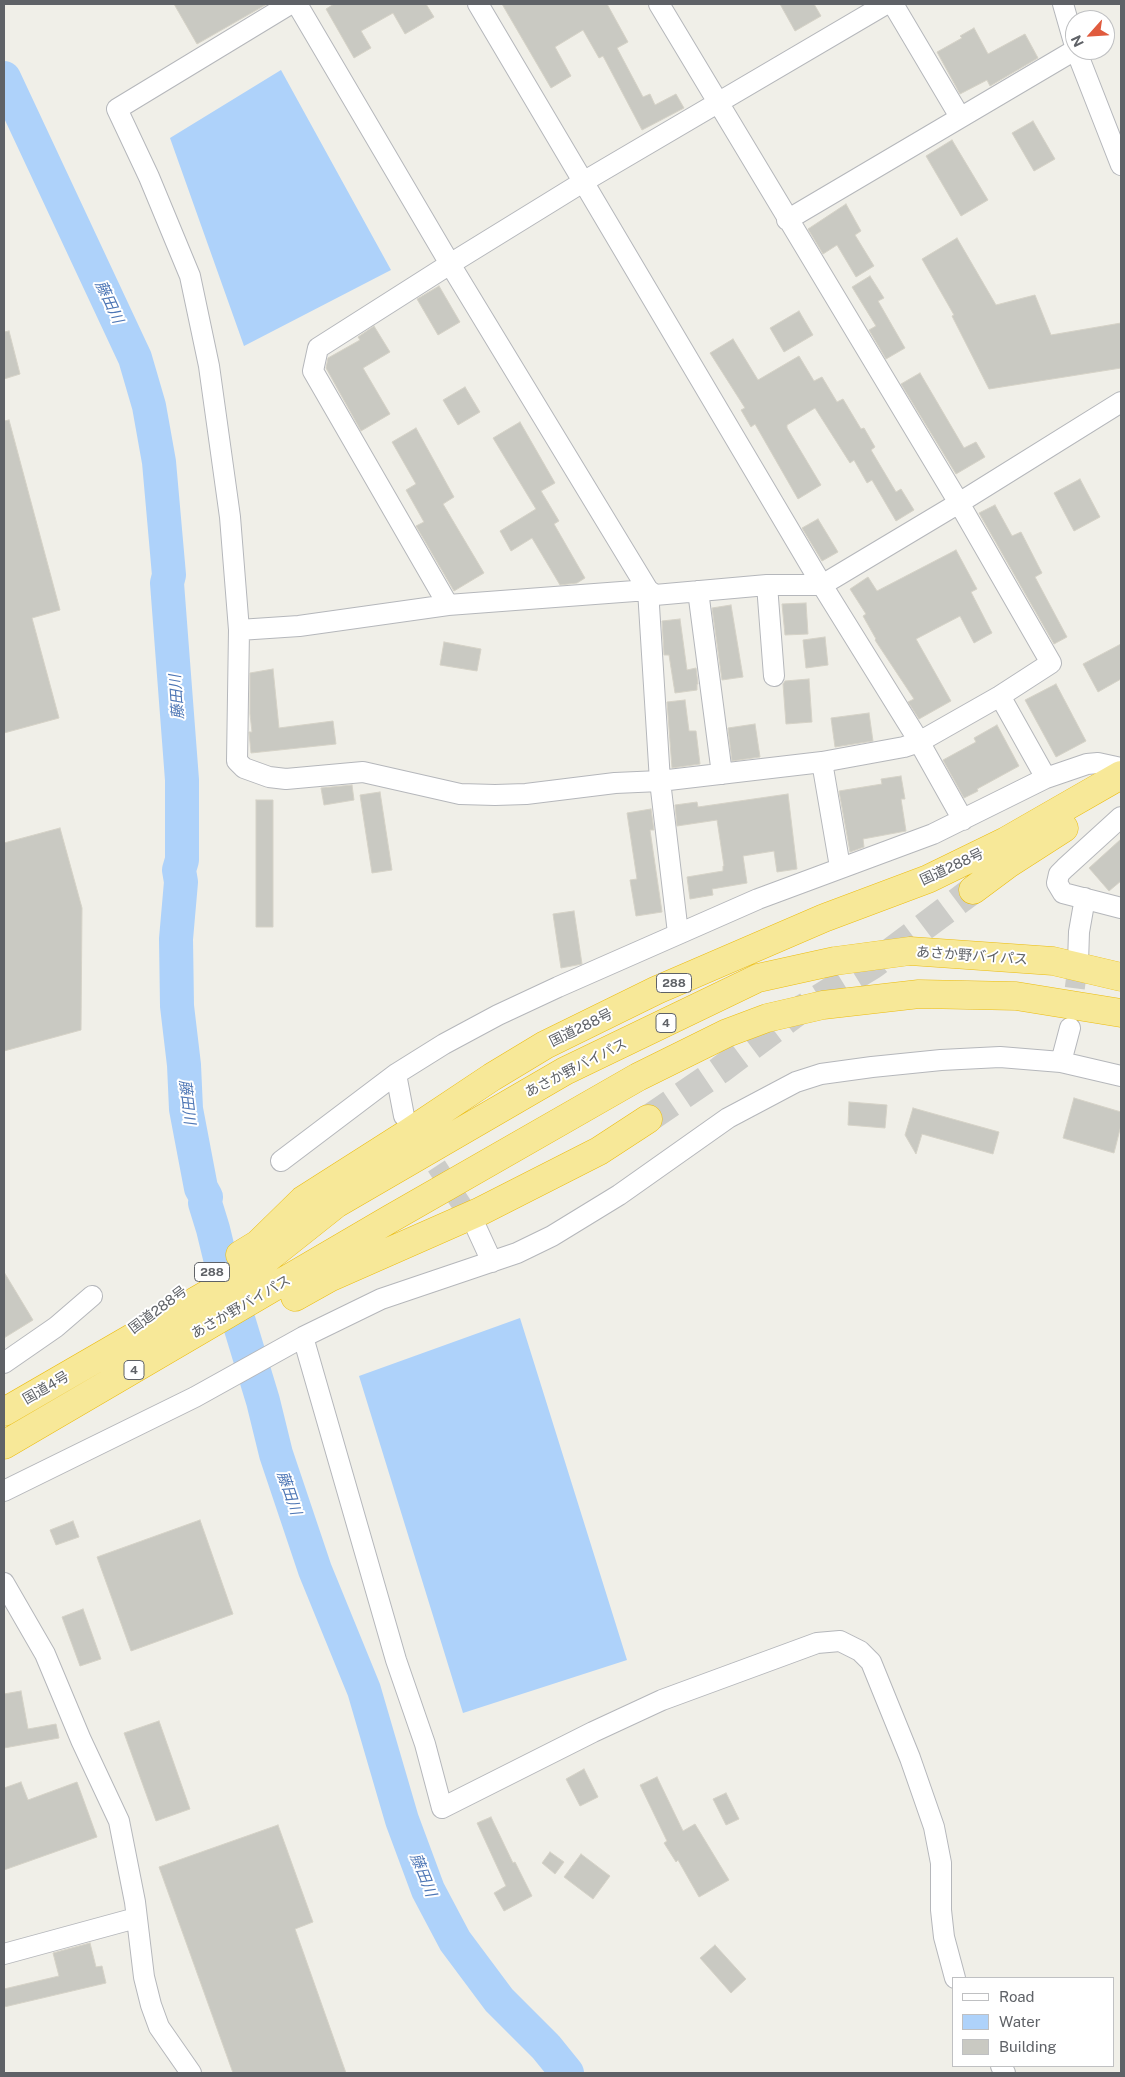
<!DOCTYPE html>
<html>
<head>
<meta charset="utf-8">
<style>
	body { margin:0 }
	#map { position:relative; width:1125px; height:2077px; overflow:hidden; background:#f0efe8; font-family:"Public Sans",sans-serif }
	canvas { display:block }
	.frame { position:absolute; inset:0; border:5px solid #5f6267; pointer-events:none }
	.legend { position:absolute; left:952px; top:1977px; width:162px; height:90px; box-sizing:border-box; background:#fff; border:1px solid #bfc0c2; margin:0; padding:6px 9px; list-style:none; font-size:15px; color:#5f6267 }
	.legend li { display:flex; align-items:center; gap:10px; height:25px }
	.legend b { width:25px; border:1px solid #bfc0c2 }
	.north { position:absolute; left:1065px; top:10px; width:50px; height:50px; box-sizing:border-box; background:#fff; border:1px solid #bfc0c2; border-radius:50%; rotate:244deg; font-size:14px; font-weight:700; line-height:20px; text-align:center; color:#5f6267 }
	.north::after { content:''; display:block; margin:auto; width:18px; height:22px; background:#e05b3e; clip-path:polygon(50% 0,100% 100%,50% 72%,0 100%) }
</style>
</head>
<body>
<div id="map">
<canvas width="1125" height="2077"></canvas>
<div class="frame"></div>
<ul class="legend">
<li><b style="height:6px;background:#fff"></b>Road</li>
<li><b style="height:14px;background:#aed2fa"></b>Water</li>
<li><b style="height:14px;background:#c9c9c2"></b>Building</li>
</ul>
<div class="north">N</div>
</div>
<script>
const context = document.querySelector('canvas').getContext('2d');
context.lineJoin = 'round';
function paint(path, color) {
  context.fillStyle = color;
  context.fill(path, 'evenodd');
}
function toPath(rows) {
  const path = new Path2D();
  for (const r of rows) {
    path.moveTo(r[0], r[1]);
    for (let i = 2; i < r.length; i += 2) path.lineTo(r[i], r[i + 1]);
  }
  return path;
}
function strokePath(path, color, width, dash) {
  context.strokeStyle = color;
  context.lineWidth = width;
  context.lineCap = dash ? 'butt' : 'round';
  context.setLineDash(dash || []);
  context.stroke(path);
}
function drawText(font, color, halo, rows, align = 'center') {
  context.font = font + ' "Public Sans","Noto Sans JP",sans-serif';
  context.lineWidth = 4;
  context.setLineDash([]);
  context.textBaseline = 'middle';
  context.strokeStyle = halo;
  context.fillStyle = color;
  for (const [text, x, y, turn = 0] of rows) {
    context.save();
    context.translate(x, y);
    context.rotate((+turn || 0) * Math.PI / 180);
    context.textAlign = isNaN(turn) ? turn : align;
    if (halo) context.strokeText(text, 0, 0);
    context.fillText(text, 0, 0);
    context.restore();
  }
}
paint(toPath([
	[281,70,391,270,244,346,170,138],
	[520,1318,627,1660,463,1713,359,1376]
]), '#aed2fa');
strokePath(toPath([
	[4,78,135,358,149,406,159,462,169,575,167,583,182,780,182,860,179,870,181,882,176,939,177,1006,184,1065,186,1109,201,1188,206,1197,205,1203,213,1229,222,1266,263,1401,276,1454,315,1570,364,1690,402,1820,428,1890,455,1941,499,2000,546,2047,567,2073]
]), '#aed2fa', 34);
const building = toPath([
	[174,4,267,4,197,44,174,4],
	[334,4,426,4,434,17,405,34,393,13,361,31,371,48,354,58,326,9,334,4],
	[502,4,607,4,628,42,617,48,643,97,650,94,655,105,676,94,684,108,642,130,603,56,599,58,583,30,555,47,571,76,551,88,502,4],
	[780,4,814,4,821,16,795,31,780,4],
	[974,28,988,54,1025,34,1038,58,990,86,987,80,960,94,937,52,962,38,960,36,974,28],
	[1033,121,1055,159,1034,171,1012,133,1033,121],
	[952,140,988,200,961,216,926,156,952,140],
	[846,204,861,231,855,235,874,266,856,277,837,245,823,254,808,229,846,204],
	[957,238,996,305,1035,295,1051,335,1121,323,1121,368,989,389,952,316,954,315,922,259,957,238],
	[870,276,884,298,878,301,905,348,886,359,869,330,876,326,852,287,870,276],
	[439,286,460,322,438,335,417,299,439,286],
	[799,311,813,335,784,352,770,328,799,311],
	[374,326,390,352,363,368,390,414,361,431,326,368,328,358,360,340,358,337,374,326],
	[9,331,20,374,4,379,4,332,9,331],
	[733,339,758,380,799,356,814,381,822,377,837,402,843,399,861,429,864,428,875,447,871,450,896,492,901,489,914,510,896,521,872,480,867,483,854,460,850,463,815,408,787,425,787,428,821,485,798,499,755,424,751,427,741,410,745,408,710,353,733,339],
	[920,373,964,448,976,442,985,457,956,474,901,384,920,373],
	[465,387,480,412,458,425,443,400,465,387],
	[9,420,60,610,32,618,59,718,4,733,4,421,9,420],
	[520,422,555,483,541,491,559,521,554,524,585,578,577,583,560,585,532,538,511,551,500,531,536,509,493,438,520,422],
	[416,428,454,497,443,504,484,573,454,591,416,526,424,522,406,490,416,484,392,442,416,428],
	[1080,479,1100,517,1074,531,1054,493,1080,479],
	[995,505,1012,536,1021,532,1042,573,1035,577,1067,637,1054,644,979,513,995,505],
	[818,519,838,552,822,561,802,528,818,519],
	[956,550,977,589,971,592,992,633,974,643,960,616,916,639,951,701,919,719,908,702,914,699,875,640,876,639,863,616,866,614,850,589,868,577,877,591,956,550],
	[806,603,808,634,785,635,782,604,806,603],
	[731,605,743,677,722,680,712,608,731,605],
	[680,619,687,670,696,668,698,684,697,684,697,690,675,693,669,655,664,655,662,621,680,619],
	[825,637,828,665,806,668,803,640,825,637],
	[444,642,481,649,477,671,440,665,444,642],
	[1121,644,1121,679,1098,692,1083,664,1121,644],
	[273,669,279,728,333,721,336,744,251,753,249,732,252,732,250,714,250,673,273,669],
	[809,679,812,722,786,724,783,684,785,681,809,679],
	[1056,684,1086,741,1056,757,1025,700,1056,684],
	[685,700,689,731,696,731,700,764,672,768,667,702,685,700],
	[869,713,873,741,835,747,831,718,869,713],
	[755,724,760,757,732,761,728,728,755,724],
	[997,725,1019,766,977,789,978,791,964,798,943,760,976,742,974,738,997,725],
	[901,776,905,799,901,799,906,831,863,839,864,847,850,852,839,791,882,784,881,779,901,776],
	[352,785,354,800,324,805,321,788,352,785],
	[380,792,392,870,372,873,360,795,380,792],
	[788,794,797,869,777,872,774,851,743,856,747,883,712,889,713,895,690,899,687,877,723,871,723,866,724,866,717,820,677,826,675,805,697,802,698,807,788,794],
	[256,800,273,800,273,927,256,927,256,800],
	[651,809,654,830,650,830,662,912,636,916,630,880,637,879,627,813,651,809],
	[60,828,82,908,81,1030,4,1051,4,843,60,828],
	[1121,839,1121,881,1109,891,1089,868,1121,839],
	[574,911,582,964,561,968,553,914,574,911],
	[1074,1098,1121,1112,1121,1125,1114,1153,1063,1138,1074,1098],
	[849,1102,887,1105,885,1128,848,1125,849,1102],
	[913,1108,999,1132,993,1154,922,1134,916,1154,905,1135,913,1108],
	[4,1272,33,1320,4,1338,4,1272],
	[200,1520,233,1614,131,1651,97,1557,200,1520],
	[73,1521,79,1537,56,1545,50,1530,73,1521],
	[83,1609,101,1659,80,1666,62,1617,83,1609],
	[21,1691,28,1729,56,1724,59,1738,4,1748,4,1694,21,1691],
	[159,1721,190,1809,156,1821,124,1733,159,1721],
	[584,1769,598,1797,580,1806,566,1779,584,1769],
	[657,1777,683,1831,695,1824,729,1880,699,1897,678,1860,676,1862,664,1843,667,1841,640,1785,657,1777],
	[21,1782,28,1800,77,1782,97,1837,4,1870,4,1788,21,1782],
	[726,1793,739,1819,726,1825,713,1799,726,1793],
	[491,1817,513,1863,515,1862,532,1896,504,1911,494,1893,506,1886,477,1823,491,1817],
	[278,1825,313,1922,295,1929,346,2073,233,2073,159,1867,278,1825],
	[550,1852,564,1862,555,1874,542,1863,550,1852],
	[581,1854,610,1876,593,1899,564,1877,581,1854],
	[90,1943,96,1967,102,1966,106,1983,4,2007,4,1989,59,1976,53,1953,90,1943],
	[715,1945,746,1979,731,1993,700,1958,715,1945]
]);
paint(building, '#c9c9c2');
strokePath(building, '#d5d2c7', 1);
strokePath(toPath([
	[1071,1018,1078,963],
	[420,1141,475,1225]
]), '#ccccc8', 20, [20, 10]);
strokePath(toPath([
	[648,1119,720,1070,800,1010,873,965,973,890]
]), '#ccccc8', 28, [28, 14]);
const minor = toPath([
	[290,4,117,109,149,177,190,276,209,366,230,517,239,630,237,761,244,768,269,777,286,779,363,772,460,794,495,795,526,794,615,783,660,781,822,762,904,747,919,742,1000,696,1051,663,959,503,659,4],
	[297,4,450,264,648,590,660,781,678,933],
	[478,4,822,585,917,738,963,820],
	[893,4,960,117],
	[1063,4,1075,46],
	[1076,50,1121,165],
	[787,220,1075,50],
	[767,585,774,676],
	[698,591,722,774],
	[448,605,313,371,318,348,450,264,583,182,886,4],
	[239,630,299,626,448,605,648,590,655,595,767,585,822,585,959,503,1121,402],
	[1000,696,1046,778],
	[822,762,840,867],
	[1121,817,1065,868,1059,874,1057,883,1063,893,1121,908],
	[1078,963,1079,932,1085,898],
	[1061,1062,1070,1028],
	[396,1074,404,1116],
	[281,1161,396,1074,444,1044,498,1015,558,987,758,899,933,834,1046,778,1087,764,1098,763,1121,768],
	[475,1225,492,1262],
	[303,1337,396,1660,425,1744,442,1808,593,1732,662,1700,817,1643,840,1641,860,1651,871,1662,910,1758,934,1827,941,1863,941,1910,944,1937,955,1978],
	[4,1363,56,1327,92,1296],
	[4,1491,195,1397,303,1337,381,1299,517,1253,552,1236,619,1195,728,1118,796,1082,821,1074,872,1067,941,1060,1000,1057,1061,1062,1121,1076],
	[4,1583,45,1654,81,1740,119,1821,135,1902,144,1977,151,2005,159,2027,191,2073],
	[4,1954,136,1918],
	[1001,2066,1005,2073]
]);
const highway = toPath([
	[973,890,1008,864,1064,828],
	[240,1255,258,1244,303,1200,405,1135,492,1077,545,1045,657,990,824,918,928,879,1006,841,1121,775],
	[295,1297,329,1278,481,1211,599,1151,648,1119],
	[4,1412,263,1262,336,1204,565,1071,758,978,835,961,910,951,1053,961,1121,977],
	[4,1445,390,1219,638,1077,727,1033,767,1018,823,1005,919,994,1016,996,1121,1013]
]);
strokePath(minor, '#b5b7bb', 22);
strokePath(highway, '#ebbc0e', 29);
strokePath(minor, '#fff', 20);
strokePath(highway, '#f7e898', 28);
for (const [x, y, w] of [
	[674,983,35],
	[666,1023,20],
	[212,1272,35],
	[134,1370,20]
]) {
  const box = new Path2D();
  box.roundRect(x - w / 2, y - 9.5, w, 19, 4);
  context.fillStyle = '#fff';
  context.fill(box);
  strokePath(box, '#5f6267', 1);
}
drawText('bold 12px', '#5f6267', null, [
	["288",674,983],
	["4",666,1023],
	["288",212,1272],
	["4",134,1370]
]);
drawText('14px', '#5f6267', '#fff', [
	["国道288号",952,867,-25],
	["あさか野バイパス",972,956,4],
	["国道288号",581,1028,-26],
	["あさか野バイパス",576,1068,-27],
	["あさか野バイパス",241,1307,-30],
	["国道288号",158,1310,-37],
	["国道4号",46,1388,-30]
]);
drawText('italic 15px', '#4d76b5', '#fff', [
	["藤田川",109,302,65],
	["藤田川",177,697,-94],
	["藤田川",187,1102,83],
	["藤田川",289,1493,71],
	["藤田川",423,1875,68]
]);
</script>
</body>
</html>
